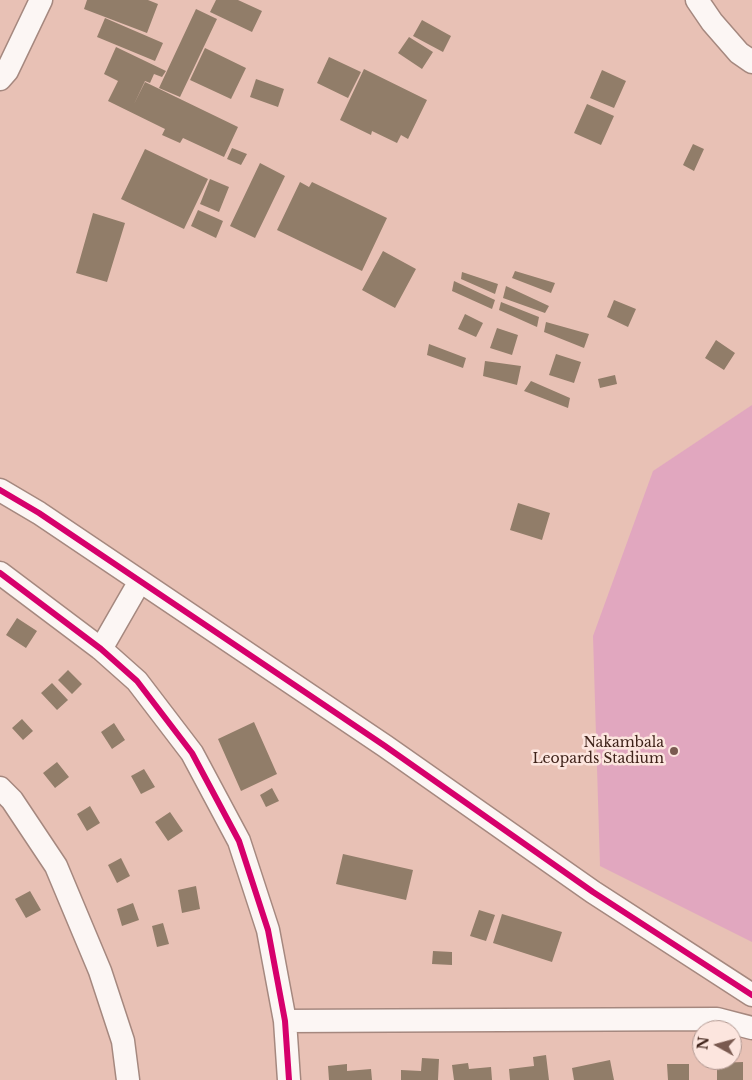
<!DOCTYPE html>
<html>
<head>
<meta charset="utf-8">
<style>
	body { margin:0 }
	#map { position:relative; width:752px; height:1080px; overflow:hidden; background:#e8c1b5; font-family:"Libre Baskerville",serif }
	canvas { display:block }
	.north { position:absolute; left:692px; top:1020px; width:50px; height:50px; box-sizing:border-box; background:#fce5de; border:1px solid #b09790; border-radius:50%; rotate:277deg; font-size:14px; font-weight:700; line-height:20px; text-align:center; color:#3f231a }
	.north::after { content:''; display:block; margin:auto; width:18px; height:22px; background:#7a5a50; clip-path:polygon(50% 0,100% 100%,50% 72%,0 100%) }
</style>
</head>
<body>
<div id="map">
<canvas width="752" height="1080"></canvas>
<div class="north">N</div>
</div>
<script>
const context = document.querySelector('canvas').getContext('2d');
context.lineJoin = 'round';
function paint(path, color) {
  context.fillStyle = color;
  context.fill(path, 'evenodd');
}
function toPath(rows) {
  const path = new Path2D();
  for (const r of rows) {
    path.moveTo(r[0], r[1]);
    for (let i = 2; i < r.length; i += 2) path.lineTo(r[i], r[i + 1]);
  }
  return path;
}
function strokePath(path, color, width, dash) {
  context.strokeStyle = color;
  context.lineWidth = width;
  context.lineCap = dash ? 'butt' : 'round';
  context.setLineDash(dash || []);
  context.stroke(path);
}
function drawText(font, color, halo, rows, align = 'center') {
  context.font = font + ' "Libre Baskerville",serif';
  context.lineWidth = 5;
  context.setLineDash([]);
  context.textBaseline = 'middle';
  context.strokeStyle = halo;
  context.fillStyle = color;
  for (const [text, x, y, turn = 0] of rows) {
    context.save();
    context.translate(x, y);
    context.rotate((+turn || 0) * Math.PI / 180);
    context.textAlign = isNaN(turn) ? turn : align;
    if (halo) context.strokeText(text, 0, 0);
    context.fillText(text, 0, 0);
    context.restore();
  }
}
paint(toPath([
	[752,405,752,942,600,866,593,636,653,471]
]), '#e1a7bf');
paint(toPath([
	[87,0,148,0,158,4,147,33,84,9],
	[216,0,238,0,262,11,252,32,210,12],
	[196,9,217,19,180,97,159,88],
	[105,18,163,43,155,61,97,37],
	[422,20,451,36,443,52,413,36],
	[409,37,433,52,422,69,398,53],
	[116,47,166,71,162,77,154,74,150,83,145,81,134,104,145,82,238,127,224,157,183,138,180,143,162,135,165,129,108,101,118,81,104,74],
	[205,48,246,68,231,99,190,80],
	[329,57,361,72,348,98,317,83],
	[364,69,427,100,408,139,401,135,397,143,372,131,371,135,340,120],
	[602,70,626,81,614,108,590,98],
	[256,79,284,89,278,107,250,97],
	[587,104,614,116,601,145,574,133],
	[693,144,704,149,694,171,683,165],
	[232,148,247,154,241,165,227,159],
	[145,149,208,179,184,229,121,199],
	[260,163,285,176,255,238,230,226],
	[210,179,229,187,219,212,200,204],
	[300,182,309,187,312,182,387,218,362,271,277,230],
	[198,210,223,221,216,238,191,226],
	[93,213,125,223,107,282,76,273],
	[383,251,416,269,395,308,362,290],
	[515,271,555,283,551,293,512,278],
	[462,272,498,284,495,294,461,279],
	[454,281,495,300,492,309,452,291],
	[506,286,549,306,545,313,503,298],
	[614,300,636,309,628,327,607,317],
	[501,302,539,317,537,327,499,310],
	[465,314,483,323,476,337,458,329],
	[546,322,589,334,584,348,544,332],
	[497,328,518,335,512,355,490,348],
	[716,340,735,353,724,370,705,358],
	[429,344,466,358,463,368,427,355],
	[556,354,581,362,574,383,549,375],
	[485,361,521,366,517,385,483,376],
	[615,375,617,384,600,388,598,379],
	[531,381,570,398,568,408,524,391],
	[518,503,550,513,542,540,510,530],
	[17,618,37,631,26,648,6,635],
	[68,670,82,684,72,694,58,680],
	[52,683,68,700,57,710,41,693],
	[22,719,33,731,23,740,12,728],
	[254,722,277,774,241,791,218,739],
	[114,723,125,740,112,749,101,732],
	[57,762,69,777,55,788,43,773],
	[144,769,155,787,141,794,131,776],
	[272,788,279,801,266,807,260,795],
	[90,806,100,823,87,831,77,814],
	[170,812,183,831,168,841,155,822],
	[343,854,413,870,406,900,336,884],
	[121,858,130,876,117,883,108,865],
	[196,886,200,909,182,913,178,890],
	[30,891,41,910,26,918,15,899],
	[133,903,139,920,122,926,117,909],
	[479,910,495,915,486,941,470,936],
	[502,914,562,932,552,962,493,943],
	[163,923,169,944,157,947,152,926],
	[433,951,452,952,452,965,432,964],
	[546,1055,549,1080,510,1080,509,1069,534,1066,533,1057],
	[422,1058,439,1059,438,1080,401,1080,401,1070,421,1071],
	[610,1060,614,1080,574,1080,572,1068],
	[743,1062,743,1080,717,1080,717,1063],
	[468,1063,469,1069,491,1067,492,1080,454,1080,452,1065],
	[347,1064,347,1071,371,1069,372,1080,329,1080,328,1066],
	[667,1064,689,1064,689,1080,668,1080]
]), '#917d69');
const minor = toPath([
	[697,0,712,22,739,53,752,62],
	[0,79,7,71,41,0],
	[0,490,39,513,385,746,593,892,752,995],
	[0,573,101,649,137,681,192,753,239,841,268,930,285,1021,289,1080],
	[101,649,140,581],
	[0,788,12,800,56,866,100,971,123,1041,128,1080],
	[285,1021,717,1019,752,1028]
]);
strokePath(minor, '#a5887f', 25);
strokePath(minor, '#fcf6f4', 22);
strokePath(toPath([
	[0,490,39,513,385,746,593,892,752,995],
	[0,573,101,649,137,681,192,753,239,841,268,930,285,1021,289,1080]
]), '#d6006c', 6);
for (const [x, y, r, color] of [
	[674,751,5,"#7a5a50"]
]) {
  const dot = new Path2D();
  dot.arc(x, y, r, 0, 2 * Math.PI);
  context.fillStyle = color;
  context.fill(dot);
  strokePath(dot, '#fce5de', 2);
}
drawText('14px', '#3f231a', '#fce5de', [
	["Nakambala",664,743],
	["Leopards Stadium",664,759]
], 'right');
</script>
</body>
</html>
